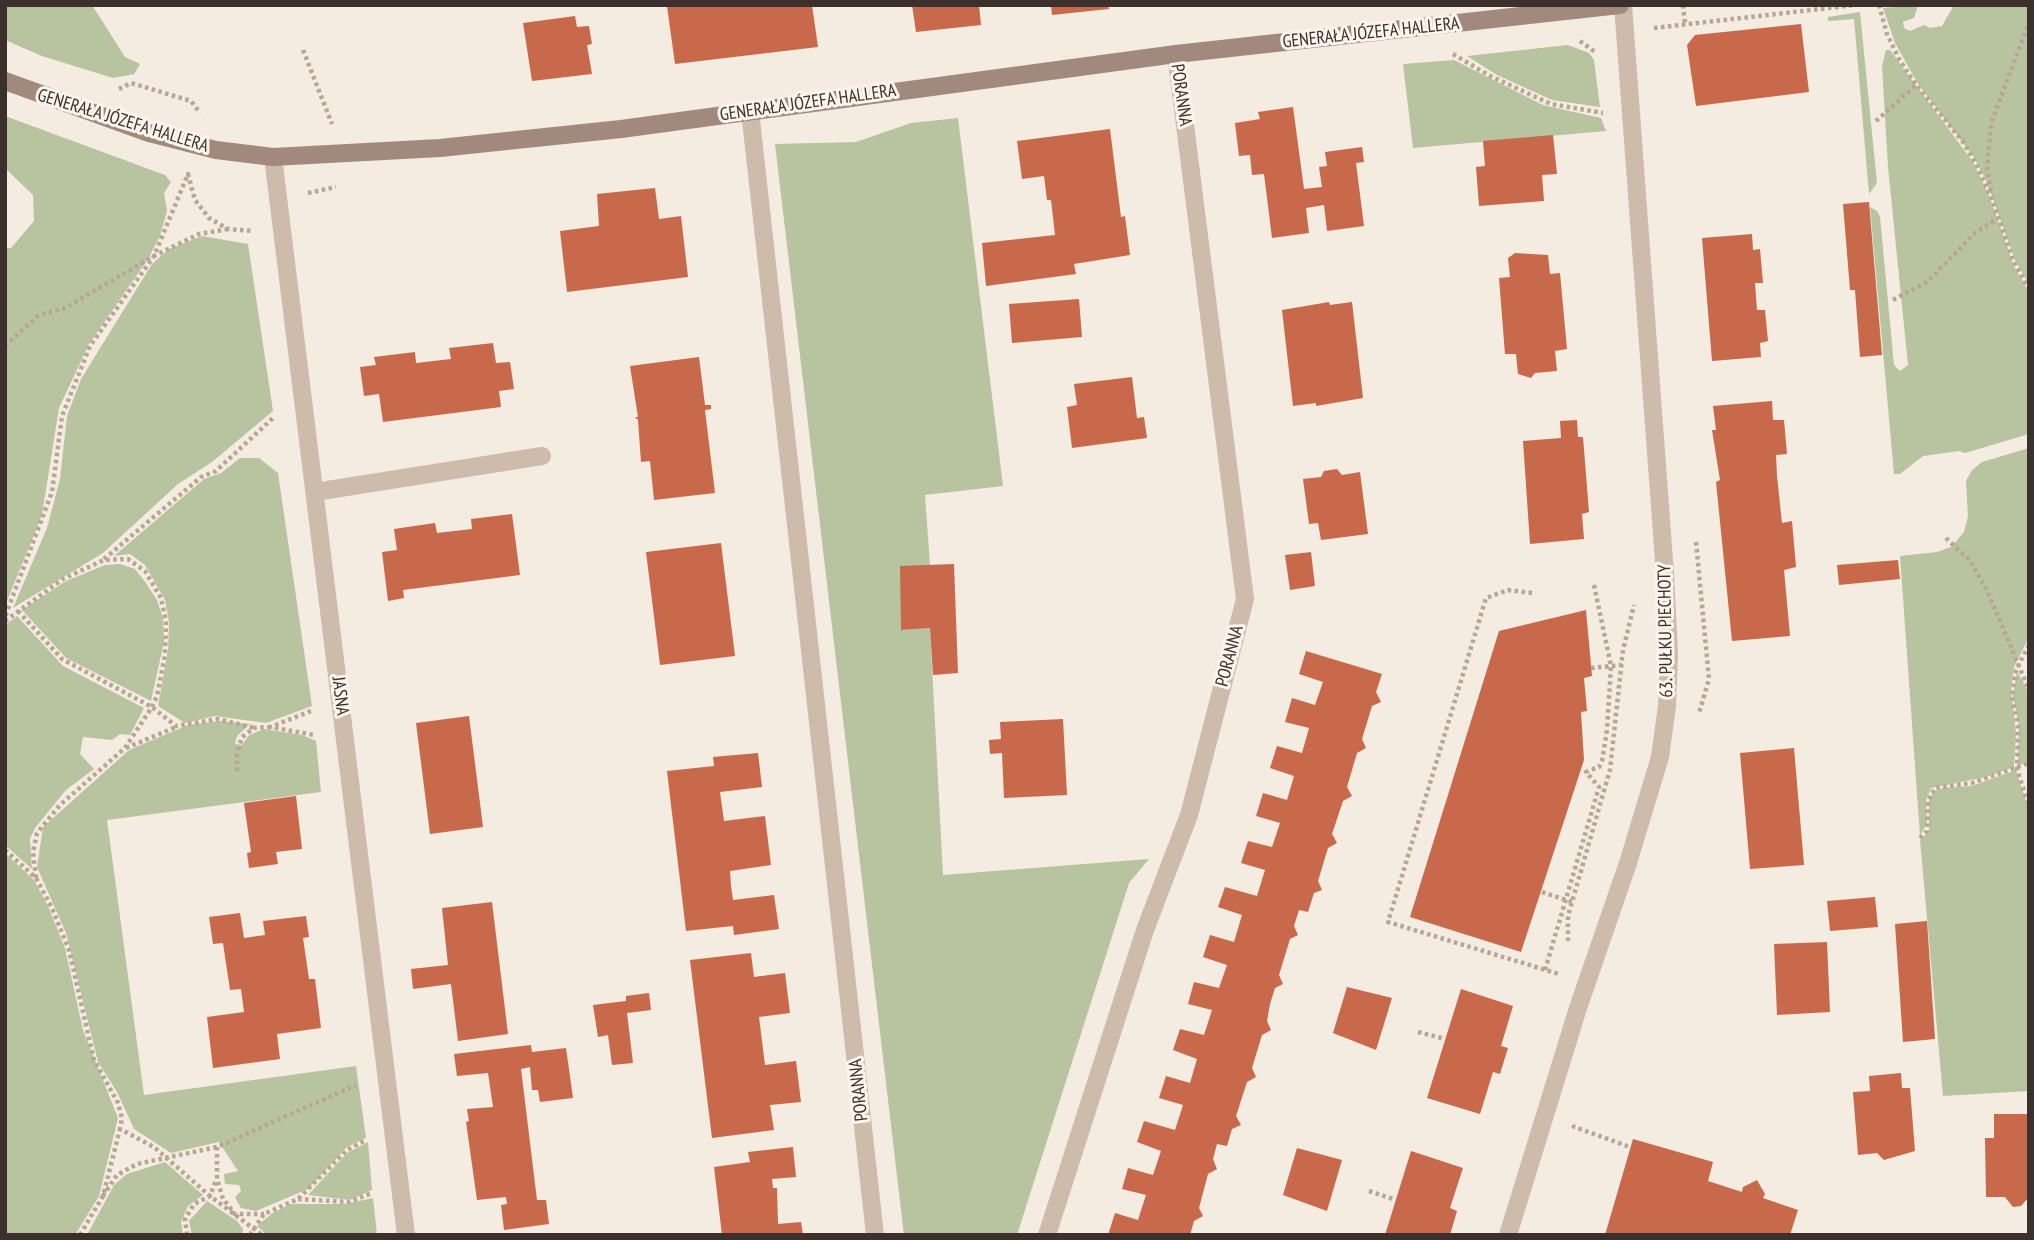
<!DOCTYPE html>
<html>
<head>
<meta charset="utf-8">
<style>
	body { margin:0 }
	#map { position:relative; width:2034px; height:1240px; overflow:hidden; background:#f4ebe1; font-family:"PT Sans Narrow",sans-serif }
	canvas { display:block }
	.frame { position:absolute; inset:0; border:7px solid #3b302b; pointer-events:none }
</style>
</head>
<body>
<div id="map">
<canvas width="2034" height="1240"></canvas>
<div class="frame"></div>
</div>
<script>
const context = document.querySelector('canvas').getContext('2d');
context.lineJoin = 'round';
function paint(path, color) {
  context.fillStyle = color;
  context.fill(path, 'evenodd');
}
function toPath(rows) {
  const path = new Path2D();
  for (const r of rows) {
    path.moveTo(r[0], r[1]);
    for (let i = 2; i < r.length; i += 2) path.lineTo(r[i], r[i + 1]);
  }
  return path;
}
function strokePath(path, color, width, dash) {
  context.strokeStyle = color;
  context.lineWidth = width;
  context.lineCap = dash ? 'butt' : 'round';
  context.setLineDash(dash || []);
  context.stroke(path);
}
function drawText(font, color, halo, rows, align = 'center') {
  context.font = font + ' "PT Sans Narrow",sans-serif';
  context.lineWidth = 6;
  context.setLineDash([]);
  context.textBaseline = 'middle';
  context.strokeStyle = halo;
  context.fillStyle = color;
  for (const [text, x, y, turn = 0] of rows) {
    context.save();
    context.translate(x, y);
    context.rotate((+turn || 0) * Math.PI / 180);
    context.textAlign = isNaN(turn) ? turn : align;
    if (halo) context.strokeText(text, 0, 0);
    context.fillText(text, 0, 0);
    context.restore();
  }
}
paint(toPath([
	[5,5,92,5,125,57,140,64,134,74,113,78,42,56,5,40],
	[1918,5,1914,18,1903,22,1904,28,1910,31,1924,25,1930,28,1942,26,1954,5,2029,5,2029,285,2015,260,1986,180,1973,156,1918,84,1895,43,1883,8],
	[1860,12,1877,183,1869,194,1854,19,1828,21,1828,17],
	[1568,45,1589,53,1594,60,1600,107,1552,100,1497,75,1467,56],
	[1886,50,1890,50,1973,162,1989,195,2014,266,2029,292,2029,434,1965,453,1959,451,1923,456,1900,474,1894,474,1870,207,1877,211,1880,217,1894,365,1900,371,1908,365,1888,167,1882,66],
	[1454,60,1543,105,1601,118,1606,131,1413,148,1403,64],
	[5,116,165,175,171,182,164,193,167,211,160,236,148,259,89,344,59,408,42,515,5,606,5,248,11,248,34,221,33,195,5,168],
	[958,118,1003,486,925,495,930,565,901,630,930,628,943,875,1149,859,1129,883,1017,1235,904,1235,775,144,856,142,911,123],
	[202,236,248,244,273,411,212,462,178,484,103,553,13,608,47,528,60,479,67,416,81,379,152,264,169,249],
	[2029,448,2029,637,2014,667,2011,691,2016,733,2014,767,1986,777,1931,788,1926,800,1927,823,1920,836,1900,556,1937,552,1951,547,1964,532,1968,516,1966,481,1972,470,1982,462],
	[240,458,259,458,278,473,312,706,266,723,215,716,185,723,158,706,168,650,169,622,165,600,145,565,130,554,114,556,204,479,221,473],
	[120,564,135,569,146,583,157,600,163,618,164,642,151,701,66,658,22,610,66,581,105,565],
	[17,616,63,666,144,708,130,735,120,734,112,740,83,737,80,754,94,769,66,790,35,828,30,839,32,869,5,845,5,625],
	[2017,671,2029,693,2029,761,2018,766,2019,726,2013,696],
	[219,721,250,724,237,736,235,744,242,745,249,735,264,729,302,735,316,741,321,792,107,820,144,1095,356,1066,366,1138,347,1147,308,1189,256,1211,241,1208,235,1197,241,1191,239,1185,225,1184,224,1174,238,1171,219,1142,171,1153,134,1129,117,1092,98,1062,66,933,37,867,43,827,129,750,188,725],
	[2016,770,2029,811,2029,1091,1943,1096,1920,840,1929,831,1929,801,1933,792,1943,788,1972,786],
	[5,853,34,880,48,906,65,948,83,1030,118,1118,99,1196,75,1235,5,1235],
	[368,1142,372,1190,350,1200,308,1195,347,1153],
	[165,1162,203,1195,188,1206,181,1222,183,1235,87,1235,114,1185,127,1174],
	[373,1198,377,1235,267,1235,257,1226,274,1212,291,1204,345,1204],
	[207,1201,237,1221,243,1229,242,1235,192,1235,189,1221]
]), '#b8c4a0');
paint(toPath([
	[812,5,818,47,675,64,667,6],
	[912,5,979,5,981,25,916,32],
	[1051,5,1108,5,1109,9,1052,15],
	[575,16,577,27,589,26,592,44,587,45,592,74,532,81,523,23],
	[1801,24,1809,92,1696,106,1687,45,1695,35],
	[1293,107,1304,189,1322,187,1319,167,1327,166,1325,152,1362,147,1364,162,1356,163,1364,226,1327,231,1324,205,1306,208,1309,233,1272,238,1264,174,1252,175,1250,155,1239,156,1235,123,1260,119,1258,112],
	[1110,129,1121,217,1125,216,1130,255,1074,264,1076,274,986,286,982,243,1055,235,1051,200,1047,200,1044,176,1022,179,1017,141],
	[1553,135,1557,174,1542,175,1544,201,1479,206,1476,167,1485,166,1483,141],
	[655,188,659,219,681,216,688,277,567,292,560,231,599,226,597,194],
	[1869,202,1882,355,1860,357,1855,290,1850,290,1843,204],
	[1752,234,1753,250,1760,249,1763,283,1755,283,1757,310,1765,310,1768,341,1760,343,1761,357,1712,361,1702,238],
	[1515,253,1548,255,1550,274,1560,273,1567,349,1555,351,1557,371,1535,373,1531,378,1518,374,1516,354,1505,354,1499,278,1510,277,1508,258],
	[1079,299,1082,337,1012,343,1009,304],
	[1329,302,1330,305,1352,302,1363,398,1316,406,1316,403,1293,406,1282,310],
	[493,343,496,363,510,362,514,389,499,391,501,407,383,422,379,394,364,396,360,367,376,365,374,357,415,352,416,363,451,359,449,348],
	[699,357,705,405,711,405,711,409,705,410,715,493,654,500,650,461,641,462,638,420,635,417,638,417,630,366],
	[1132,377,1137,418,1144,417,1147,438,1072,448,1067,407,1077,405,1074,384],
	[1772,401,1773,420,1784,420,1787,454,1776,455,1777,476,1782,523,1792,521,1796,567,1784,570,1790,636,1732,641,1716,482,1720,480,1712,430,1716,430,1713,406],
	[1577,420,1578,437,1583,437,1589,512,1582,514,1584,539,1530,544,1523,441,1561,438,1560,421],
	[1337,469,1342,475,1360,472,1368,534,1321,540,1318,523,1309,524,1303,479,1321,477,1324,471],
	[512,514,520,575,403,590,404,598,388,601,382,552,397,550,394,529,435,523,437,533,472,529,471,519],
	[721,543,735,656,660,665,646,552],
	[1311,552,1315,586,1290,590,1285,555],
	[1898,560,1900,579,1839,585,1837,565],
	[954,564,958,673,933,675,930,628,901,630,900,566],
	[1586,610,1592,676,1584,678,1587,711,1581,712,1584,760,1521,952,1410,917,1499,631],
	[1306,651,1382,674,1376,692,1381,702,1372,706,1362,739,1366,748,1357,753,1347,787,1352,796,1343,801,1332,834,1337,843,1328,848,1318,881,1322,890,1314,893,1308,912,1299,910,1294,926,1298,935,1290,939,1279,975,1283,984,1275,988,1270,1004,1267,1021,1271,1030,1262,1035,1252,1068,1256,1077,1247,1082,1236,1116,1241,1125,1232,1129,1227,1146,1217,1144,1213,1159,1217,1169,1208,1174,1199,1208,1203,1216,1194,1221,1190,1235,1108,1235,1115,1213,1138,1220,1146,1195,1122,1189,1128,1168,1153,1175,1161,1151,1137,1142,1144,1121,1175,1130,1183,1105,1159,1098,1166,1076,1190,1083,1197,1059,1173,1050,1180,1029,1204,1035,1212,1010,1188,1004,1194,982,1219,988,1227,965,1203,957,1210,935,1234,942,1242,915,1218,907,1225,887,1257,896,1265,870,1241,863,1248,841,1272,847,1280,823,1256,816,1263,793,1287,800,1294,776,1270,768,1277,746,1302,753,1309,728,1285,722,1292,698,1315,705,1323,682,1299,674],
	[469,716,483,827,430,834,416,723],
	[1063,719,1067,795,1004,798,1002,753,990,754,989,740,1001,739,1000,722],
	[1794,748,1804,865,1750,869,1740,753],
	[758,753,762,787,720,792,724,821,765,816,771,865,730,871,731,886,733,900,774,895,779,929,734,935,733,926,686,931,667,771,714,766,713,757],
	[296,796,302,849,276,852,278,864,249,868,247,853,251,852,244,803],
	[1875,897,1878,927,1830,931,1827,901],
	[492,902,508,1034,458,1041,451,984,413,989,411,969,448,965,442,908],
	[240,913,244,938,265,935,263,921,306,916,309,937,303,938,309,979,315,979,321,1028,277,1034,280,1059,213,1068,207,1017,244,1012,241,989,230,990,223,943,213,944,209,917],
	[1927,921,1935,1039,1903,1042,1895,924],
	[1827,942,1830,1012,1777,1015,1774,944],
	[751,953,754,977,785,973,790,1013,759,1017,765,1065,796,1061,801,1102,770,1105,774,1130,712,1138,690,960],
	[1347,987,1392,998,1376,1050,1333,1033],
	[1461,989,1513,1006,1501,1046,1508,1048,1500,1074,1493,1072,1480,1114,1427,1098],
	[649,993,651,1010,627,1013,633,1063,612,1065,608,1035,598,1037,593,1005,626,1001,626,996],
	[531,1045,532,1052,566,1048,573,1098,540,1102,538,1090,532,1090,530,1067,521,1069,537,1200,546,1200,549,1224,504,1230,501,1205,507,1204,506,1197,477,1200,466,1122,469,1121,467,1109,493,1107,488,1073,457,1076,454,1054],
	[1901,1073,1902,1088,1910,1088,1915,1151,1884,1160,1877,1153,1858,1155,1853,1092,1870,1091,1869,1076],
	[1994,1114,2029,1114,2029,1197,2021,1206,2013,1207,2005,1197,1986,1197,1985,1138,1994,1138],
	[1633,1139,1713,1162,1708,1181,1742,1192,1743,1187,1757,1180,1765,1194,1763,1198,1798,1210,1790,1235,1605,1235],
	[793,1147,796,1177,772,1179,773,1188,777,1188,778,1224,801,1222,803,1235,722,1235,714,1167,750,1162,748,1152],
	[1297,1148,1342,1160,1327,1211,1283,1195],
	[1411,1151,1463,1168,1450,1208,1457,1211,1450,1235,1385,1235]
]), '#c8694b');
strokePath(toPath([
	[1683,5,1685,24],
	[1879,5,1887,34,1899,59,1914,82,1963,142,1976,164,1992,199,2013,260,2029,289],
	[1654,28,1855,5],
	[1580,41,1595,52],
	[303,50,332,124],
	[1453,54,1490,76,1551,104,1603,113],
	[119,89,131,83,191,101,200,113],
	[1876,121,1916,85],
	[1991,191,1987,169,1991,123,2029,23],
	[308,193,336,187],
	[228,229,199,234,154,256,188,174,195,200,209,218,228,229,254,231],
	[1893,300,1927,282,1975,233,1997,219],
	[5,346,39,315,63,309,154,256,90,346,62,416,52,492,5,617],
	[1946,538,1970,561,1987,590,2029,690],
	[1696,542,1709,679,1699,713],
	[104,559,201,477,216,471,274,417],
	[1532,593,1508,590,1486,598,1388,922,1559,974],
	[18,611,62,659,152,707,176,726,218,719,254,728],
	[5,621,63,579,104,560,128,559,145,571,161,598,166,621,165,655,157,696,152,707,125,748,60,805,37,833,33,852,36,878],
	[2029,645,2016,670,2012,696,2018,726,2017,769,2029,806],
	[1591,668,1622,665],
	[311,711,270,727,314,735],
	[126,748,176,727],
	[237,771,237,754,242,737,254,728,270,727],
	[1920,838,1927,831,1928,801,1935,788,1972,783,2029,763],
	[5,850,36,878,52,908,69,950,94,1060,118,1103,122,1118,120,1129,154,1147,210,1196,262,1235],
	[1542,892,1572,902],
	[1568,941,1568,916,1610,770,1623,650,1634,605],
	[1545,970,1599,787,1586,772,1599,767,1602,761,1607,730,1611,666,1594,585],
	[1418,1032,1445,1039],
	[1572,1126,1630,1147],
	[217,1147,217,1179,223,1199,235,1214,264,1214],
	[1369,1191,1396,1200],
	[103,1196,117,1175,137,1164,217,1147,356,1085],
	[298,1199,349,1202,372,1193],
	[80,1235,103,1196,120,1129],
	[187,1235,185,1219,194,1204,210,1196,216,1180],
	[250,1235,264,1214,298,1199,347,1150,364,1141]
]), '#b9a596', 4.5, [3.5, 3.5]);
strokePath(toPath([
	[750,111,875,1235],
	[273,157,406,1235],
	[315,492,542,456],
	[1047,1235,1145,930,1189,815,1245,599,1176,54],
	[1508,1235,1578,1008,1628,863,1660,757,1667,706,1669,654,1665,574,1623,5]
]), '#cdbbac', 18);
strokePath(toPath([
	[5,81,149,133,216,150,273,157,440,148,621,129,1176,54,1620,5]
]), '#a18a7d', 18);
drawText('18px', '#3b302b', '#fbf5ee', [
	["GENERAŁA JÓZEFA HALLERA",1371,33,-6],
	["PORANNA",1181,95,82],
	["GENERAŁA JÓZEFA HALLERA",808,103,-8],
	["GENERAŁA JÓZEFA HALLERA",123,121,17],
	["63. PUŁKU PIECHOTY",1666,631,-91],
	["PORANNA",1230,656,-75],
	["JASNA",340,696,83],
	["PORANNA",859,1090,-96]
]);
</script>
</body>
</html>
